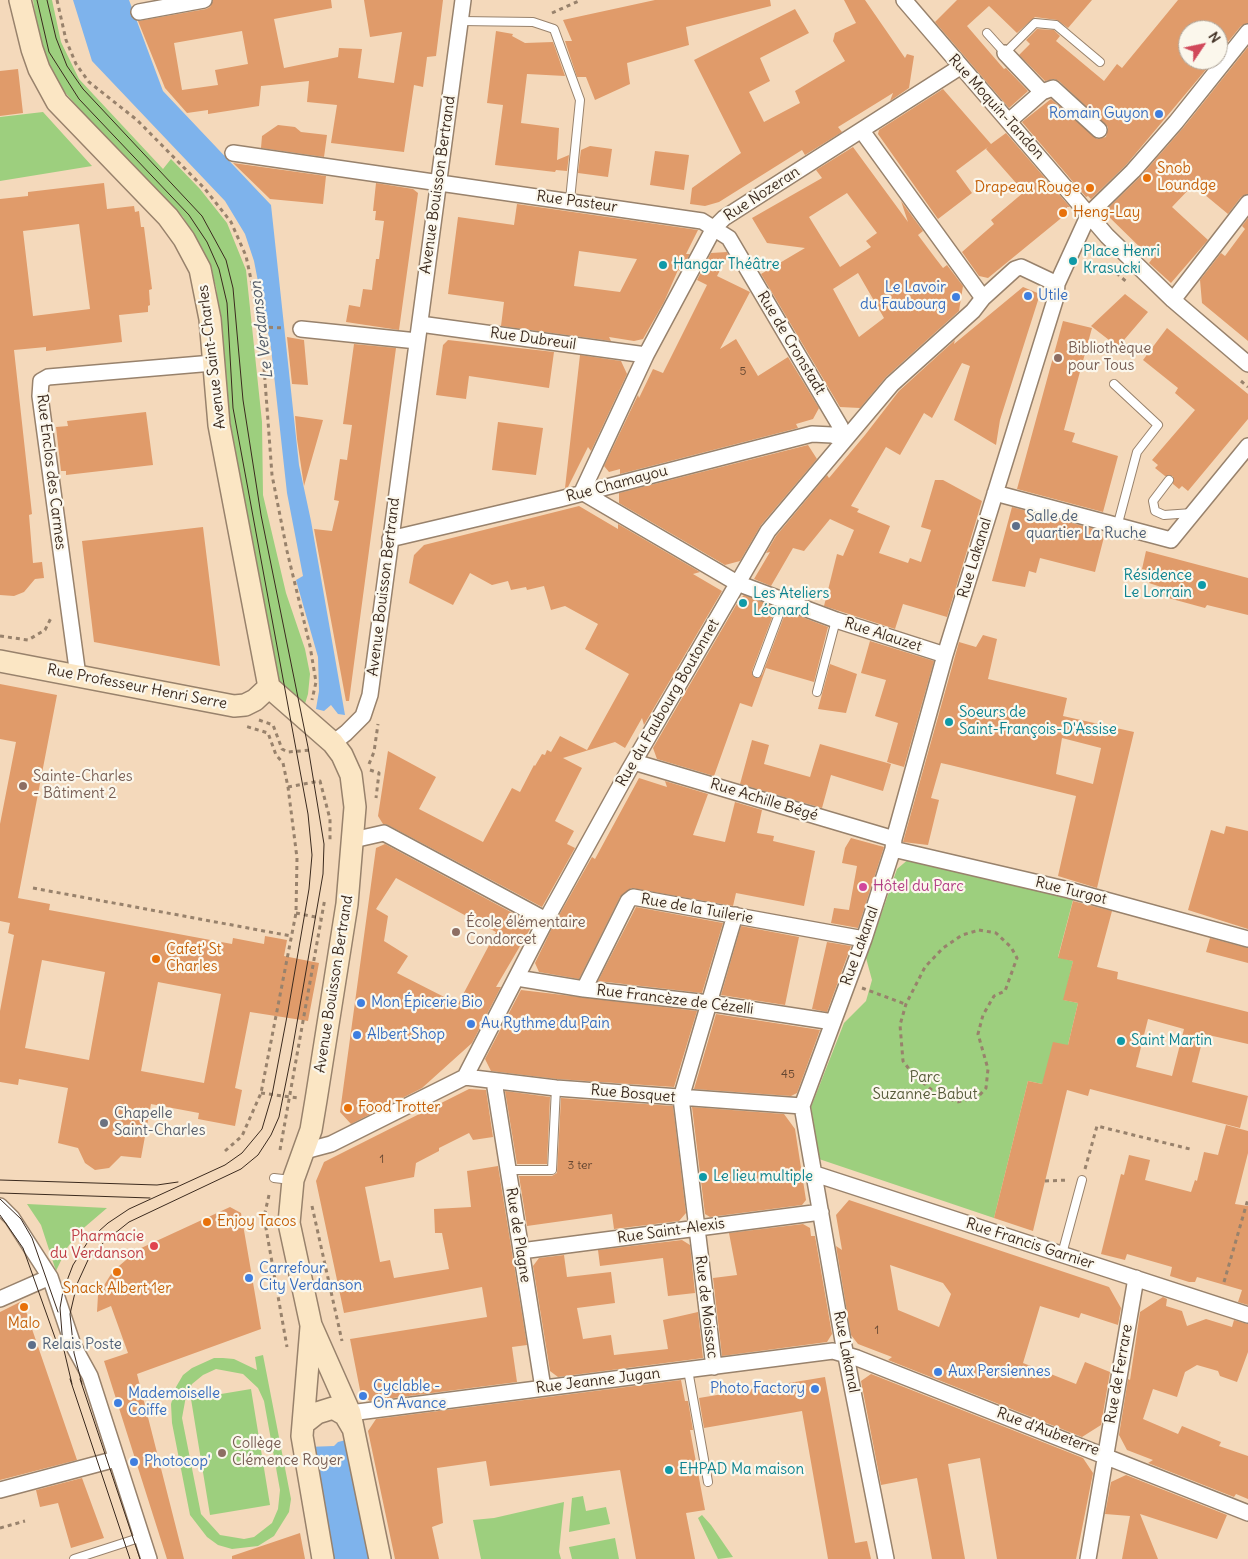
<!DOCTYPE html>
<html>
<head>
<meta charset="utf-8">
<style>
	body { margin:0 }
	#map { position:relative; width:1248px; height:1559px; overflow:hidden; background:#f4d9bb; font-family:Delius,sans-serif }
	canvas { display:block }
	.north { position:absolute; left:1178px; top:20px; width:50px; height:50px; box-sizing:border-box; background:#fbf7ec; border:1px solid #aea59a; border-radius:50%; rotate:56deg; font-size:14px; font-weight:700; line-height:20px; text-align:center; color:#3b2a1e }
	.north::after { content:''; display:block; margin:auto; width:18px; height:22px; background:#d1495b; clip-path:polygon(50% 0,100% 100%,50% 72%,0 100%) }
</style>
</head>
<body>
<div id="map">
<canvas width="1248" height="1559"></canvas>
<div class="north">N</div>
</div>
<script>
const context = document.querySelector('canvas').getContext('2d');
context.lineJoin = 'round';
function paint(path, color) {
  context.fillStyle = color;
  context.fill(path, 'evenodd');
}
function toPath(rows) {
  const path = new Path2D();
  for (const r of rows) {
    path.moveTo(r[0], r[1]);
    for (let i = 2; i < r.length; i += 2) path.lineTo(r[i], r[i + 1]);
  }
  return path;
}
function strokePath(path, color, width, dash) {
  context.strokeStyle = color;
  context.lineWidth = width;
  context.lineCap = dash ? 'butt' : 'round';
  context.setLineDash(dash || []);
  context.stroke(path);
}
function drawText(font, color, halo, rows, align = 'center') {
  context.font = font + ' Delius,sans-serif';
  context.lineWidth = 4.5;
  context.setLineDash([]);
  context.textBaseline = 'middle';
  context.strokeStyle = halo;
  context.fillStyle = color;
  for (const [text, x, y, turn = 0] of rows) {
    context.save();
    context.translate(x, y);
    context.rotate((+turn || 0) * Math.PI / 180);
    context.textAlign = isNaN(turn) ? turn : align;
    if (halo) context.strokeText(text, 0, 0);
    context.fillText(text, 0, 0);
    context.restore();
  }
}
paint(toPath([
	[33,0,52,0,61,42,79,79,163,169,171,159,200,189,227,223,246,270,262,422,263,495,286,593,305,649,310,674,308,694,304,707,278,684,225,394,221,324,216,287,207,258,183,217,96,128,56,82,41,48],
	[43,112,92,166,0,181,0,117],
	[910,858,1073,900,1058,957,1073,961,1064,1000,1078,1003,1068,1045,1042,1084,1028,1081,994,1218,819,1159,811,1107,844,1023,866,1001,872,980,866,958,897,869],
	[27,1204,107,1208,79,1232,67,1248,56,1271,41,1225],
	[263,1355,291,1499,289,1512,274,1536,258,1546,232,1549,218,1545,207,1537,190,1515,172,1423,171,1404,176,1387,183,1375,192,1368,214,1358,223,1358,234,1359,257,1370,255,1357],
	[216,1369,243,1374,258,1388,264,1401,280,1490,278,1509,272,1523,254,1537,244,1539,220,1535,201,1514,182,1418,186,1396,192,1384,203,1375],
	[251,1389,270,1505,210,1515,191,1399],
	[583,1496,586,1511,606,1507,610,1524,569,1532,572,1498],
	[564,1502,559,1552,561,1559,481,1559,473,1520,494,1518],
	[702,1515,711,1525,733,1557,718,1559,698,1518],
	[615,1538,619,1559,572,1559,569,1547]
]), '#9dcf7e');
paint(toPath([
	[73,0,129,0,163,91,271,205,299,465,311,521,345,715,338,714,331,705,324,711,316,709,319,691,318,657,296,580,303,576,287,493,271,348,254,261,245,234,225,201,92,61],
	[346,1440,371,1559,329,1559,307,1447,334,1446,338,1442]
]), '#7eb3ec');
paint(toPath([
	[213,0,331,0,332,8,274,19,284,68,338,57,339,48,362,49,358,78,394,83,402,32,370,37,364,0,443,0,436,56,427,57,423,87,414,85,404,152,331,143,337,105,307,102,309,81,261,86,259,106,208,114,208,110,187,113,165,88,138,21,206,9,210,7],
	[242,31,248,64,215,70,218,85,182,90,174,43],
	[655,0,770,0,771,6,686,27,689,45,627,63,630,84,595,100,586,77,577,77,565,41,572,41,563,20],
	[844,0,865,0,905,58,907,54,914,56,909,88,890,101,893,93,838,127,842,132,805,155,802,150,719,202,705,206,690,204,692,188,741,153,694,60,795,9,809,33,760,58,770,81,749,92,764,122,800,103,795,91,845,61,833,41,835,33,856,23],
	[957,0,1092,0,1068,28,1057,20,1035,17,1017,33,989,6,967,26,1004,69,1006,68,1028,91,1009,108,935,22],
	[1178,0,1248,0,1248,23,1241,26,1218,54,1218,30,1188,30,1188,60,1214,60,1126,165,1091,199,1088,196,1086,197,1022,122,1051,99,1097,139,1106,137,1108,127,1059,81,1054,79,1045,81,1019,55,1030,44,1026,40,1037,29,1054,30,1060,36,1056,41,1104,81,1117,64,1122,68],
	[496,31,513,34,512,36,525,43,553,42,565,76,527,74,521,123,559,128,557,160,569,155,567,171,556,170,555,172,495,165,503,105,487,103],
	[1248,47,1248,194,1241,197,1228,214,1193,185,1172,207,1208,240,1171,283,1149,263,1152,259,1104,212,1140,177,1183,128],
	[18,69,23,113,0,116,0,71],
	[943,89,991,144,1006,133,1070,207,1067,207,1065,215,988,278,979,276,962,252,994,224,991,220,1024,192,986,149,988,147,956,171,972,193,938,219,878,134,879,130],
	[278,125,295,127,301,132,327,135,324,157,261,148,262,136],
	[590,146,612,149,608,177,578,173,581,150],
	[853,147,908,222,901,201,923,231,918,235,936,259,943,268,947,265,963,286,959,311,886,377,860,408,840,407,761,274,805,248,767,243,752,218,822,178,816,170],
	[847,193,877,233,866,241,871,247,840,267,809,217],
	[858,273,884,318,859,337,833,289],
	[655,151,689,155,684,190,650,185],
	[233,163,326,176,323,204,270,199],
	[104,183,107,209,134,206,135,212,139,211,141,227,144,227,152,289,149,290,150,305,148,306,148,312,119,315,122,342,46,351,46,347,14,350,32,514,29,515,33,563,42,562,44,578,35,579,24,592,14,596,0,595,0,199,28,196,28,192],
	[79,224,90,309,33,316,23,231],
	[376,183,413,189,418,193,399,330,346,322,349,305,360,307,363,289,372,290,376,259,379,259,384,221,375,220,376,211,373,211],
	[517,204,698,230,686,254,690,254,680,271,678,270,664,302,643,339,634,341,609,337,611,341,501,326,504,302,448,294,458,217,514,225],
	[579,251,637,259,620,292,574,286],
	[1248,218,1248,341,1202,303,1200,280,1221,253,1225,256,1245,229,1242,226],
	[727,252,728,255,717,276,750,292,720,349,736,339,758,376,788,357,819,408,813,419,796,424,798,428,620,474,620,469,609,472,604,466,638,395,639,398,653,369,663,373,707,285,697,280,711,253],
	[1023,287,1040,294,1000,420,996,445,954,420,970,366,962,363,932,418,924,413,900,455,886,447,851,506,859,509,857,512,890,526,879,553,908,563,910,558,921,562,931,530,921,527,935,480,943,480,982,501,947,617,903,604,895,629,824,606,837,554,843,556,854,530,830,519,804,551,793,548,771,586,754,579,770,552,766,553,776,536,827,475,829,478,865,435,899,391,955,340,954,344],
	[1125,294,1148,312,1118,347,1091,326],
	[1063,321,1092,328,1064,430,1075,433,1072,442,1118,456,1103,512,1017,489],
	[1167,328,1248,394,1248,419,1188,491,1182,486,1179,489,1173,484,1173,476,1165,476,1155,468,1158,465,1152,460,1195,410,1175,393,1178,388,1143,360],
	[287,337,304,340,308,385,292,384],
	[448,340,554,352,549,388,469,376,466,399,436,395,443,345],
	[354,344,396,348,349,701,346,701,314,529,332,531,339,501,334,500,340,459,347,460,352,425,343,424],
	[580,355,621,361,627,374,591,451,588,447,568,487,565,488],
	[146,412,153,465,66,475,66,471,61,471,56,427,68,426,67,421],
	[295,416,323,420,304,486,297,439],
	[498,422,543,428,536,475,492,470],
	[808,445,817,459,761,525,740,561,725,565,619,503,619,493],
	[579,506,618,529,618,524,700,572,693,574,722,591,644,725,642,718,625,748,615,742,563,758,582,768,555,821,574,831,567,844,575,848,542,907,388,825,383,824,378,816,388,751,436,777,419,809,483,842,512,788,520,792,534,765,535,766,542,754,545,755,547,750,551,752,560,736,587,750,629,674,585,649,598,624,565,606,551,610,544,586,527,590,526,587,511,590,508,581,492,585,470,573,453,605,409,583,414,555,424,545],
	[1012,507,1098,530,1097,535,1104,537,1095,572,1040,558,1036,573,1029,571,1025,587,992,581],
	[203,527,220,666,94,642,82,541],
	[1146,551,1248,578,1248,615,1207,605,1205,608,1161,596,1164,588,1149,583,1151,572,1142,569],
	[744,595,776,607,752,671,755,678,762,675,786,611,828,627,814,682,766,668,752,707,740,703,714,776,657,759,653,748,739,600],
	[983,635,997,639,988,679,1067,698,1063,716,1134,732,1097,888,1058,876,1076,796,950,765,941,763,931,798,939,800,928,845,903,842,959,642,976,647],
	[1062,738,1101,748,1093,784,1056,774],
	[870,641,934,661,904,767,887,762,898,723,875,716,886,680,861,673],
	[830,664,857,674,846,713,818,709],
	[0,684,57,695,18,898,50,904,49,910,232,944,233,938,264,944,265,936,287,940,284,956,319,963,308,1021,250,1012,235,1088,242,1090,235,1126,198,1119,199,1113,151,1104,141,1158,121,1156,109,1168,95,1170,85,1163,78,1148,58,1143,68,1088,19,1079,18,1085,0,1082,0,1011,14,935,8,933,10,923,0,921,0,824,16,742,0,739],
	[42,960,105,972,89,1060,25,1048],
	[158,982,221,994,204,1083,141,1071],
	[752,740,769,745,764,764,810,777,820,744,891,764,883,791,831,775,822,808,740,784],
	[639,778,667,787,665,781,708,794,693,835,725,842,735,802,762,810,757,833,774,836,773,841,815,851,804,906,736,893,733,906,631,888,620,897,579,979,539,972,535,963,554,924,592,857,595,859],
	[1226,826,1248,831,1248,929,1188,910,1211,830,1224,834],
	[851,838,884,847,858,928,831,923,834,908,849,910,857,866,842,863,845,848],
	[385,844,533,924,496,987,501,987,472,1043,422,1088,351,1124,340,1112,376,848],
	[396,878,496,932,458,1004,397,973,408,956,384,941,388,916,376,909],
	[1073,901,1112,911,1097,967,1118,972,1117,979,1248,1012,1248,1044,1204,1034,1192,1082,1248,1096,1240,1128,1090,1089,1088,1096,1067,1090,1033,1231,994,1218,1028,1081,1042,1084,1053,1042,1068,1045,1078,1003,1063,1000,1073,961,1058,958],
	[1148,1019,1184,1029,1172,1076,1136,1067],
	[636,907,723,923,702,993,598,981],
	[741,926,799,937,785,1005,721,995],
	[1210,938,1248,948,1248,963,1206,952],
	[827,942,851,946,827,1012,812,1009],
	[521,990,697,1011,674,1087,557,1079,491,1071,485,1059],
	[716,1014,820,1030,797,1093,791,1096,694,1089],
	[469,1089,486,1090,493,1137,473,1140,469,1133,439,1148,439,1151,416,1163,414,1177,365,1187,380,1262,390,1260,394,1278,449,1269,442,1233,435,1233,434,1209,471,1207,467,1171,498,1166,527,1345,512,1347,517,1382,370,1401,361,1395,350,1339,487,1317,482,1287,344,1313,316,1181,324,1162],
	[505,1091,550,1097,547,1164,517,1164],
	[561,1098,673,1106,686,1213,679,1221,614,1229,612,1214,527,1226,519,1176,552,1176,557,1173],
	[692,1107,784,1114,795,1129,806,1200,802,1205,710,1217,705,1214],
	[1226,1125,1248,1131,1248,1153,1235,1204,1248,1206,1248,1305,1238,1302,1242,1290,1197,1277,1195,1282,1189,1282,1170,1276,1172,1267,1127,1254,1125,1260,1101,1254,1121,1174,1124,1175,1129,1155,1150,1160,1145,1180,1191,1192,1195,1180,1197,1181,1204,1152,1218,1155],
	[849,1200,1109,1287,1121,1308,1118,1325,1081,1313,1079,1318,1040,1306,1023,1363,1076,1384,1085,1362,1110,1372,1101,1425,1082,1437,888,1360,892,1357,858,1344,851,1335,836,1246,842,1250,836,1215],
	[890,1265,943,1283,951,1294,939,1327,898,1310],
	[230,1207,241,1213,261,1329,137,1374,184,1559,167,1559,104,1361,128,1353,111,1306,97,1312,98,1295,113,1271,139,1249],
	[803,1224,810,1228,811,1236,815,1236,832,1334,827,1342,722,1356,713,1278,737,1275,729,1233],
	[682,1240,690,1245,695,1293,668,1296,663,1258,600,1266,598,1250],
	[564,1255,567,1277,611,1272,615,1303,577,1308,583,1339,611,1335,614,1355,668,1349,663,1320,698,1312,703,1358,558,1377,550,1371,533,1266,539,1258],
	[1163,1297,1167,1299,1166,1306,1182,1311,1187,1326,1206,1319,1232,1327,1234,1320,1248,1324,1248,1352,1237,1382,1220,1376,1218,1371,1197,1365,1185,1372,1177,1397,1153,1389,1143,1419,1178,1434,1182,1426,1221,1442,1219,1446,1248,1456,1248,1499,1236,1494,1234,1497,1148,1463,1153,1460,1127,1450,1119,1435,1128,1379,1130,1380,1140,1312],
	[22,1301,30,1322,35,1327,32,1329,77,1460,0,1480,0,1312],
	[871,1374,1083,1458,1093,1473,1076,1559,997,1559,980,1458,948,1464,965,1559,932,1559,917,1478,881,1485,861,1381],
	[825,1377,855,1543,867,1541,871,1559,828,1559,802,1411,704,1428,699,1398],
	[681,1380,685,1401,688,1401,693,1430,690,1430,705,1510,686,1513,695,1559,636,1559,620,1470,490,1486,486,1461,437,1468,443,1523,432,1527,439,1559,395,1559,368,1431,376,1419],
	[1126,1475,1227,1515,1217,1539,1140,1514,1158,1559,1122,1559,1130,1516,1105,1514,1111,1482],
	[82,1478,104,1538,71,1548,58,1503,40,1507,36,1490],
	[300,1533,305,1559,232,1559,232,1556]
]), '#e09b6a');
const lane = toPath([
	[461,21,533,22,554,29,580,100,570,200],
	[987,33,1005,53,1035,23,1056,25,1100,62],
	[1114,384,1158,425,1137,452,1117,527],
	[1169,480,1153,501,1155,511,1164,515,1192,513],
	[757,673,784,601],
	[817,692,836,620],
	[508,1170,552,1170,556,1088],
	[274,1178,291,1180],
	[1062,1254,1082,1180],
	[688,1370,708,1482],
	[74,1559,142,1537]
]);
const street = toPath([
	[904,0,1107,236,1173,300,1248,364],
	[139,12,204,0],
	[1005,53,1042,92],
	[1009,121,1042,92,1053,88,1099,130],
	[862,131,983,298],
	[233,153,702,221,729,238,840,426,845,439],
	[1173,300,1248,203],
	[420,324,646,355],
	[301,329,417,341],
	[995,493,1171,540,1248,446],
	[390,539,560,499,812,434,832,435,845,439],
	[945,655,836,620,737,583,582,492,646,355,714,228,724,218,960,67],
	[78,676,40,396,41,381,48,377,213,363],
	[333,743,346,733,363,716,370,695,463,0],
	[634,762,894,839],
	[353,840,384,833,546,920],
	[893,849,1069,890,1248,939],
	[517,978,584,989,709,1003,833,1022],
	[584,989,628,901,633,897,864,939],
	[465,1077,556,1088,802,1106],
	[494,1081,543,1388],
	[301,1152,331,1144,465,1077,546,920,629,770,768,531,892,384,973,311,983,298,1015,269,1021,267,1057,284],
	[812,1173,1248,1315],
	[0,1206,12,1218,50,1277,73,1345,90,1376,149,1559],
	[521,1251,821,1212],
	[0,1299,50,1277],
	[714,1367,681,1098,735,915],
	[350,1413,833,1351,857,1358,1248,1513],
	[0,1490,116,1459],
	[886,1559,843,1341,802,1106,864,939,893,849,894,839,945,655,1056,297,1057,284,1089,214,1133,171,1176,122,1248,32],
	[1088,1559,1136,1278]
]);
const secondary = toPath([
	[20,0,32,49,39,69,57,102,168,217,184,239,200,269,210,319,219,425,269,687,333,743,342,755,351,775,355,807,347,904,316,1100,311,1130,293,1180,289,1223,311,1325,350,1413,380,1559],
	[0,661,234,706,245,705,255,700,269,687],
	[311,1327,302,1436,323,1559],
	[303,1424,317,1413,333,1408,345,1415,352,1427]
]);
strokePath(lane, '#98826c', 10);
strokePath(street, '#98826c', 18);
strokePath(secondary, '#98826c', 24);
strokePath(toPath([
	[57,0,66,40,76,64,89,82,137,120,205,189,231,222,246,256,261,327,272,475,287,551,310,646,316,682,312,700],
	[552,13,581,0],
	[1113,266,1115,272,1128,283],
	[261,327,285,328],
	[1241,381,1248,387],
	[0,636,28,640,45,630,52,616],
	[259,720,273,725,282,749,288,752,312,750],
	[369,764,374,752,378,724],
	[370,770,379,773,376,798],
	[288,787,320,781,330,819,330,842],
	[33,888,291,936],
	[296,913,320,918],
	[979,930,996,933,1011,947,1017,958,1005,991,994,996,983,1015,978,1034,988,1069,986,1088,978,1097,957,1102,933,1091,912,1073,903,1061,900,1025,906,1004,925,967,943,948,962,935,979,930],
	[862,988,905,1004],
	[261,1093,298,1098],
	[280,1150,325,898],
	[225,1151,242,1136,261,1093,296,913,297,858,288,787,283,763,276,755,268,733,245,726],
	[1085,1169,1097,1126,1190,1149],
	[1045,1181,1069,1180],
	[269,1195,264,1217,287,1347],
	[312,1206,342,1341],
	[1224,1282,1248,1199],
	[0,1528,25,1521]
]), '#98826c', 3, [4, 4]);
strokePath(lane, '#fff', 8);
strokePath(street, '#fff', 15);
strokePath(secondary, '#fbe6c4', 21);
strokePath(toPath([
	[37,0,49,52,79,99,189,215,207,242,219,269,227,303,233,408,308,814,312,855,309,889,288,1011,272,1095,262,1129,242,1153,225,1165,129,1209,108,1223,89,1240,73,1265,63,1291,60,1308,63,1346,72,1384],
	[47,0,56,38,67,66,83,89,202,216,226,260,233,288,243,400,261,515,308,747,324,844,323,874,291,1057,279,1117,271,1135,258,1155,241,1169,129,1222,104,1242,88,1260,77,1284,70,1314,74,1353,82,1384],
	[0,1180,157,1185,178,1182],
	[0,1193,150,1198],
	[0,1199,21,1219,32,1238,58,1312],
	[0,1215,23,1248,58,1346],
	[70,1379,130,1559],
	[80,1379,140,1559]
]), '#3b2a1e', 1);
for (const [x, y, r, color] of [
	[1159,114,5,"#3f7fe0"],
	[1147,178,5,"#e8710a"],
	[1090,188,5,"#e8710a"],
	[1063,213,5,"#e8710a"],
	[1073,261,5,"#0f9aa8"],
	[663,265,5,"#0f9aa8"],
	[1028,296,5,"#3f7fe0"],
	[956,297,5,"#3f7fe0"],
	[1058,358,5,"#8d6e63"],
	[1016,526,5,"#5c6f8a"],
	[1202,585,5,"#0f9aa8"],
	[743,603,5,"#0f9aa8"],
	[949,722,5,"#0f9aa8"],
	[23,786,5,"#8d6e63"],
	[863,887,5,"#d1479c"],
	[456,932,5,"#8d6e63"],
	[156,959,5,"#e8710a"],
	[361,1003,5,"#3f7fe0"],
	[471,1024,5,"#3f7fe0"],
	[357,1035,5,"#3f7fe0"],
	[1121,1041,5,"#0f9aa8"],
	[348,1108,5,"#e8710a"],
	[104,1123,5,"#6b7280"],
	[703,1177,5,"#0f9aa8"],
	[207,1222,5,"#e8710a"],
	[154,1246,5,"#e0444e"],
	[117,1272,5,"#e8710a"],
	[249,1278,5,"#3f7fe0"],
	[24,1307,5,"#e8710a"],
	[32,1345,5,"#5c6f8a"],
	[938,1372,5,"#3f7fe0"],
	[815,1389,5,"#3f7fe0"],
	[363,1396,5,"#3f7fe0"],
	[118,1403,5,"#3f7fe0"],
	[222,1453,5,"#8d6e63"],
	[134,1462,5,"#3f7fe0"],
	[669,1470,5,"#0f9aa8"]
]) {
  const dot = new Path2D();
  dot.arc(x, y, r, 0, 2 * Math.PI);
  context.fillStyle = color;
  context.fill(dot);
  strokePath(dot, '#fbf7ec', 2);
}
drawText('12px', '#644631', null, [
	["5",743,372],
	["45",788,1075],
	["1",382,1160],
	["3 ter",580,1166],
	["1",877,1331]
]);
drawText('15px', '#3b2a1e', '#fbf7ec', [
	["Rue Moquin-Tandon",996,107,48],
	["Avenue Bouisson Bertrand",438,185,-82],
	["Rue Nozeran",762,194,-33],
	["Rue Pasteur",577,202,8],
	["Rue Dubreuil",533,339,8],
	["Rue de Cronstadt",791,343,59],
	["Avenue Saint-Charles",212,357,-97],
	["Rue Enclos des Carmes",51,472,83],
	["Rue Chamayou",617,484,-15],
	["Rue Lakanal",975,558,-73],
	["Avenue Bouisson Bertrand",384,587,-83],
	["Rue Alauzet",883,635,18],
	["Rue Professeur Henri Serre",137,687,11],
	["Rue du Faubourg Boutonnet",668,703,-60],
	["Rue Achille Bégé",764,800,17],
	["Rue Turgot",1071,891,14],
	["Rue de la Tuilerie",697,909,10],
	["Rue Lakanal",860,946,-70],
	["Avenue Bouisson Bertrand",334,984,-81],
	["Rue Francèze de Cézelli",675,1000,7],
	["Rue Bosquet",633,1094,5],
	["Rue Saint-Alexis",671,1231,-8],
	["Rue de Plagne",518,1235,81],
	["Rue Francis Garnier",1030,1244,18],
	["Rue de Moissac",706,1307,83],
	["Rue Lakanal",846,1352,79],
	["Rue de Ferrare",1119,1374,-80],
	["Rue Jeanne Jugan",598,1381,-7],
	["Rue d'Aubeterre",1048,1432,21]
]);
drawText('15px', '#366cbe', '#fbf7ec', [
	["Romain Guyon",1149,114,"right"],
	["Le Lavoir",946,288,"right"],
	["du Faubourg",946,305,"right"],
	["Utile",1038,296],
	["Mon Épicerie Bio",371,1003],
	["Au Rythme du Pain",481,1024],
	["Albert Shop",367,1035],
	["Carrefour",259,1269],
	["City Verdanson",259,1286],
	["Aux Persiennes",948,1372],
	["Cyclable -",373,1387],
	["On Avance",373,1404],
	["Photo Factory",805,1389,"right"],
	["Mademoiselle",128,1394],
	["Coiffe",128,1411],
	["Photocop'",144,1462]
], 'left');
drawText('15px', '#c56008', '#fbf7ec', [
	["Snob",1157,169],
	["Loundge",1157,186],
	["Drapeau Rouge",1080,188,"right"],
	["Heng-Lay",1073,213],
	["Cafet' St",166,950],
	["Charles",166,967],
	["Food Trotter",358,1108],
	["Enjoy Tacos",217,1222],
	["Snack Albert 1er",117,1289,"center"],
	["Malo",24,1324,"center"]
], 'left');
drawText('15px', '#0d838f', '#fbf7ec', [
	["Place Henri",1083,252],
	["Krasucki",1083,269],
	["Hangar Théâtre",673,265],
	["Résidence",1192,576,"right"],
	["Le Lorrain",1192,593,"right"],
	["Les Ateliers",753,594],
	["Léonard",753,611],
	["Soeurs de",959,713],
	["Saint-François-D'Assise",959,730],
	["Saint Martin",1131,1041],
	["Le lieu multiple",713,1177],
	["EHPAD Ma maison",679,1470]
], 'left');
drawText('15px', '#785e54', '#fbf7ec', [
	["Bibliothèque",1068,349],
	["pour Tous",1068,366],
	["Sainte-Charles",33,777],
	["- Bâtiment 2",33,794],
	["École élémentaire",466,923],
	["Condorcet",466,940],
	["Collège",232,1444],
	["Clémence Royer",232,1461]
], 'left');
drawText('15px', '#4e5e75', '#fbf7ec', [
	["Salle de",1026,517],
	["quartier La Ruche",1026,534],
	["Relais Poste",42,1345]
], 'left');
drawText('15px', '#b23c85', '#fbf7ec', [
	["Hôtel du Parc",873,887]
], 'left');
drawText('15px', '#585c3b', '#fbf7ec', [
	["Parc",925,1078],
	["Suzanne-Babut",925,1095]
]);
drawText('15px', '#5b616d', '#fbf7ec', [
	["Chapelle",114,1114],
	["Saint-Charles",114,1131]
], 'left');
drawText('15px', '#be3a42', '#fbf7ec', [
	["Pharmacie",144,1237],
	["du Verdanson",144,1254]
], 'right');
drawText('italic 16px', '#525a66', '#fbf7ec', [
	["Le Verdanson",262,330,-97]
]);
</script>
</body>
</html>
